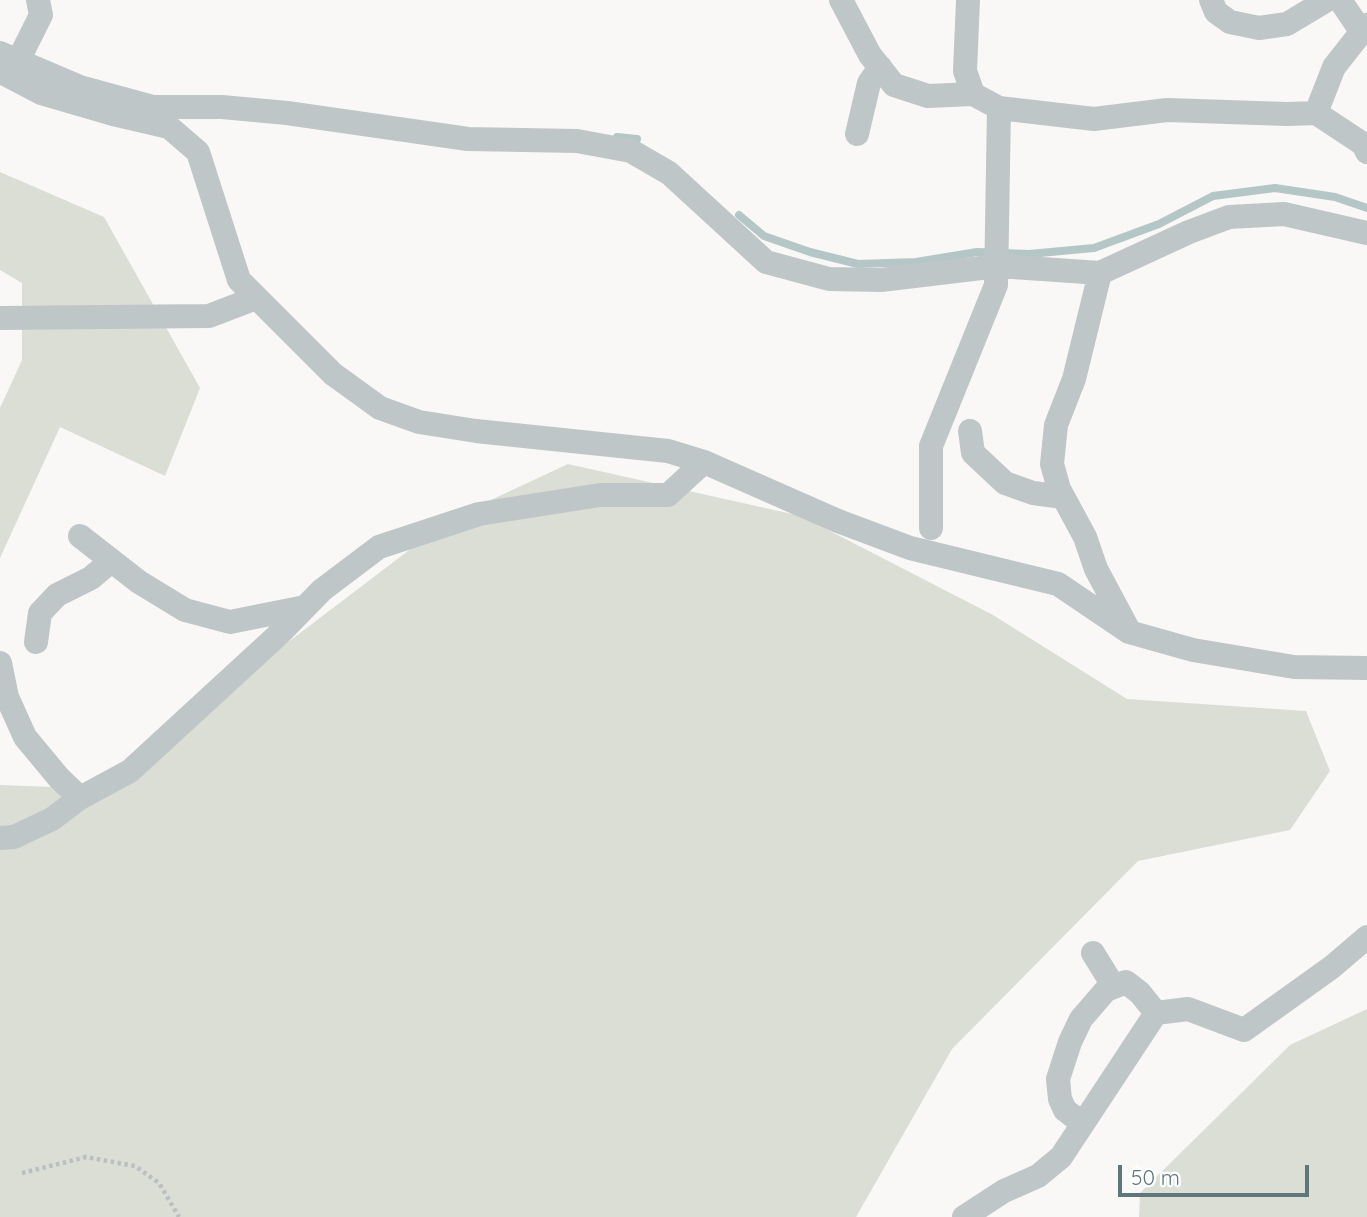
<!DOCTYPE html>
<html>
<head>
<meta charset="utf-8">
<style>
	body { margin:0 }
	#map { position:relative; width:1367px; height:1217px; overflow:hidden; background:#f9f8f6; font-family:Quicksand,sans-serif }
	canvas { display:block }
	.scale { position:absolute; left:1118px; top:1165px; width:191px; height:32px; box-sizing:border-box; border:4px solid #5f777b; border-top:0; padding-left:9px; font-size:21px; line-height:24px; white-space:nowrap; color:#5f777b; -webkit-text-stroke:5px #fff; paint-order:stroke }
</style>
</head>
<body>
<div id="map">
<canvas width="1367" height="1217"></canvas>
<div class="scale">50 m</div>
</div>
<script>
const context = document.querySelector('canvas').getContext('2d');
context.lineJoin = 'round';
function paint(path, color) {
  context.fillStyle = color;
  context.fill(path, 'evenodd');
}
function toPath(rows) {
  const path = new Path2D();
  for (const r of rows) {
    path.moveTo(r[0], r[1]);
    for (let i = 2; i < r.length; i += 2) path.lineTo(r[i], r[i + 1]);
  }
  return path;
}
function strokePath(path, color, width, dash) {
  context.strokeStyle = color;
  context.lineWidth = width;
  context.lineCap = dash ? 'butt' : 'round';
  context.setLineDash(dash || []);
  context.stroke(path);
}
paint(toPath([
	[0,172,104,217,200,388,165,476,60,427,0,558,0,408,22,360,22,283,0,270],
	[568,464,801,516,993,615,1127,699,1306,711,1330,771,1290,830,1138,861,952,1049,856,1217,0,1217,0,785,79,788,166,735,450,519],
	[1367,1009,1367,1217,1139,1217,1140,1193,1290,1045]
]), '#daded5');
strokePath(toPath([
	[617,137,637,139],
	[739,215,764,236,810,252,858,264,916,262,977,252,1029,254,1094,248,1159,224,1213,196,1275,188,1335,197,1367,208]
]), '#b4c7c6', 8);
strokePath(toPath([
	[22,1173,86,1157,135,1166,159,1183,179,1217]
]), '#babfc0', 4.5, [3.5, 3.5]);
strokePath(toPath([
	[841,0,870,55,894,85,928,96,973,94,999,108,1094,119,1167,110,1287,114,1316,113,1334,67,1367,25],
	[968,0,965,71,973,94],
	[1211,0,1216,12,1230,22,1259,28,1287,24,1327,0],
	[1340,0,1361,31],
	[0,53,80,87,153,107,222,107,287,113,468,139,577,141,631,151,669,173,766,262,829,279,881,280,998,266,1100,273,1189,232,1229,217,1284,214,1367,233],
	[18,61,41,15,38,0],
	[0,66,3,73,41,93,113,114,169,127,198,152,239,280,333,374,380,408,419,422,476,431,668,451,704,462,838,521,910,548,1058,584,1129,632,1193,650,1294,667,1367,668],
	[1316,113,1363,144,1367,152],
	[857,134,869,83,880,67],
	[1100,273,1074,379,1056,425,1052,464,1059,489,1085,537,1096,569,1127,627],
	[0,318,209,316,256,298],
	[970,431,973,453,1005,483,1033,493,1063,497],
	[931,528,931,446,996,285,999,108],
	[80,536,139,582,185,610,230,622,305,607],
	[36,642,40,613,57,595,91,578,111,561],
	[0,663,7,697,25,737,59,778,80,798],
	[0,838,14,837,52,819,80,798,130,771,279,634,322,590,379,547,479,514,600,495,668,495,704,462],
	[1093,953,1114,987],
	[1082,1123,1065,1110,1060,1099,1058,1079,1070,1042,1081,1019,1106,990,1126,982,1140,993,1156,1013],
	[964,1217,1004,1191,1038,1176,1061,1157,1156,1013,1188,1009,1244,1030,1332,967,1367,937]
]), '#bfc6c8', 24);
</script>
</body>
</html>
